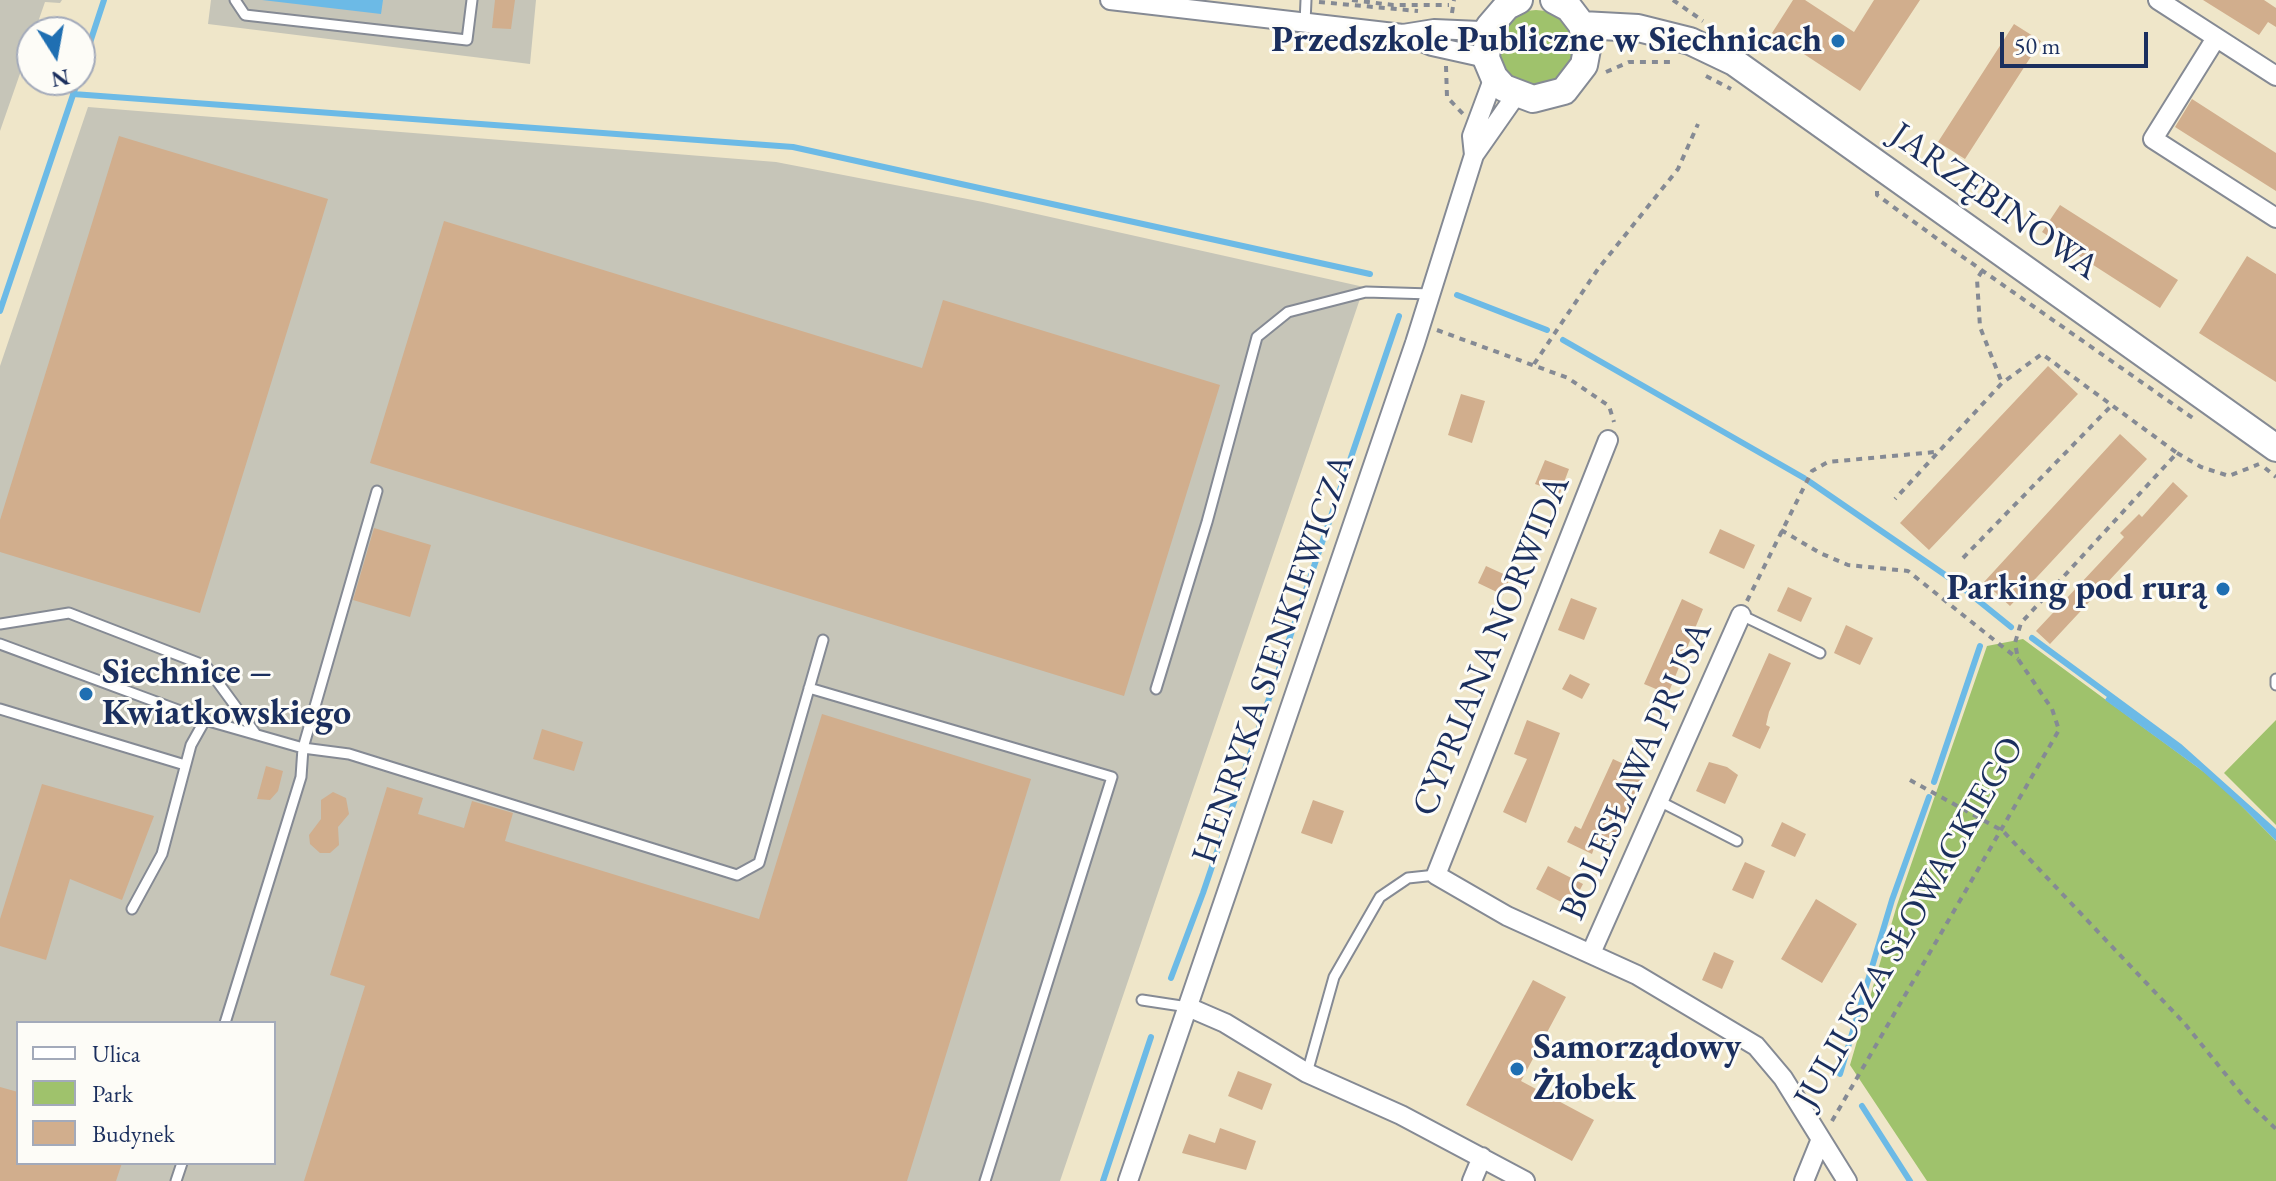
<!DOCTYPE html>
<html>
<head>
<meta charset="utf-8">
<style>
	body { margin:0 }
	#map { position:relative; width:2276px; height:1181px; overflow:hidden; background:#efe6c9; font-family:"EB Garamond",serif }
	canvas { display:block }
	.legend { position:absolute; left:16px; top:1021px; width:260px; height:144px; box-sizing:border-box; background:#fdfcf7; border:2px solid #a3aaba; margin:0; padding:10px 14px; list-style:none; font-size:24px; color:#1b2f5e }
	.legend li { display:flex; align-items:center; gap:16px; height:40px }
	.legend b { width:40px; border:2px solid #a3aaba }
	.north { position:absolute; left:16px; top:16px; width:80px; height:80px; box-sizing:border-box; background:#fdfcf7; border:2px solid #a3aaba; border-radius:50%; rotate:169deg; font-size:22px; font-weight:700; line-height:32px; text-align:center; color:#1b2f5e }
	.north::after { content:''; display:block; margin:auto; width:28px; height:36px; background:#1f6fb2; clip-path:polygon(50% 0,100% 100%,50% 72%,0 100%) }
	.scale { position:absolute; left:2000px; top:32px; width:148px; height:36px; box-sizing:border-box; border:4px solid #1b2f5e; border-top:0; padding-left:10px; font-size:24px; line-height:28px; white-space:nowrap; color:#1b2f5e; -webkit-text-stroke:6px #fdfcf7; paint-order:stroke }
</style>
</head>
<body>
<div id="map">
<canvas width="2276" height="1181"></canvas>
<ul class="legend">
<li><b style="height:10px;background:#fff"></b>Ulica</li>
<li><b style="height:22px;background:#9fc26c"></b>Park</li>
<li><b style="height:22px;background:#d1ae8d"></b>Budynek</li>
</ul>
<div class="north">N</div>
<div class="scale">50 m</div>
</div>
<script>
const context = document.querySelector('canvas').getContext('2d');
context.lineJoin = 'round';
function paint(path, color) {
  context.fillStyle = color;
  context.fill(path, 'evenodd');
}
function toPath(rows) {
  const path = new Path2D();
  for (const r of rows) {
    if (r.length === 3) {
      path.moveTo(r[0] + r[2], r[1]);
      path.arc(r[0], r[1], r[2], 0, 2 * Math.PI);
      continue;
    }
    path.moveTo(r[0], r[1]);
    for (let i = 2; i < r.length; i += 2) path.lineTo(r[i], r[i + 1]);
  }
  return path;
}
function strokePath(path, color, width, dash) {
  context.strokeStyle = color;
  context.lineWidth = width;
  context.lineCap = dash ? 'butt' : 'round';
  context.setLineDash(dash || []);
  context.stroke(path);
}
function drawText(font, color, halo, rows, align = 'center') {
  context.font = font + ' "EB Garamond",serif';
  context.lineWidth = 6;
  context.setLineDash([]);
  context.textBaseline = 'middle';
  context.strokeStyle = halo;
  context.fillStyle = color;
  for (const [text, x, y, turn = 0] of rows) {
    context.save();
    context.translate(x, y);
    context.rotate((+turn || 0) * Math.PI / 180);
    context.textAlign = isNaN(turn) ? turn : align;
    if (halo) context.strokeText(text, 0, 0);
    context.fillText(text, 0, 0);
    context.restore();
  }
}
paint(toPath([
	[0,0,62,0,60,3,45,2,0,131],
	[211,0,536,0,530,64,208,24],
	[88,107,776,162,983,202,1364,287,1060,1181,0,1181,0,366],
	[18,1023,274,1023,274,1163,18,1163]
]), '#c6c5b8');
paint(toPath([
	[1536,48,38],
	[2023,639,2219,783,2276,841,2276,1181,1927,1181,1850,1065,1897,905,1987,646],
	[2276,720,2276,825,2224,773]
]), '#9fc26c');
paint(toPath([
	[262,0,383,0,381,14],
	[2108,695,2218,778,2260,815,2276,833,2276,841,2219,783,2105,700]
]), '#6cbae6');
strokePath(toPath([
	[80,73,104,0],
	[73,94,793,147,1370,274],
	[1457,295,1547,330],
	[0,311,78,80],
	[1563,340,1804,478],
	[1810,482,1954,581,2011,627],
	[2032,638,2180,747,2276,833],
	[1934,782,1980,646],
	[1171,978,1203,893,1399,316],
	[1840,1074,1892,900,1929,797],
	[1862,1106,1910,1181],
	[1103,1181,1151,1037]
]), '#6cbae6', 6);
paint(toPath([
	[495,0,515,0,511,29,492,28],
	[1793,0,1805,0,1854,32,1874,0,1920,0,1860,91,1772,33],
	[2203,0,2264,0,2276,8,2276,27,2268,22,2259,35],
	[2014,24,2041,41,1965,159,1938,142],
	[2192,99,2276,153,2276,191,2175,127],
	[119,136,328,199,200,613,0,552,0,520],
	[2060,205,2178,280,2160,308,2042,232],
	[444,221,922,368,943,300,1220,385,1124,696,370,463],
	[2247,256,2276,274,2276,382,2199,333],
	[2048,366,2078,394,1929,550,1900,523],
	[1461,394,1485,401,1472,443,1448,435],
	[2120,434,2147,459,2010,606,1984,582],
	[1545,460,1569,469,1560,493,1535,484],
	[2173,482,2188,496,2050,644,2036,631,2124,537,2120,533,2139,514,2142,517],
	[374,528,431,545,410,617,353,600],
	[1720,529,1755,545,1744,569,1709,553],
	[1486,566,1510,577,1503,595,1478,583],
	[1788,587,1812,598,1801,622,1777,611],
	[1571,598,1597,608,1584,640,1558,630],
	[1682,599,1703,609,1668,694,1644,684],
	[1846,625,1873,638,1860,665,1834,653],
	[1769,653,1791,663,1769,712,1766,725,1770,727,1760,749,1732,736],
	[1570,674,1590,684,1582,699,1562,689],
	[822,714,1031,779,907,1181,304,1181,365,986,330,975,387,787,423,798,418,814,464,828,472,801,513,813,505,841,759,919],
	[1527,720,1560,733,1526,823,1503,812,1527,759,1514,754],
	[542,729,583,742,574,771,533,759],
	[1613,759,1645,774,1614,841,1610,839,1605,850,1595,845,1592,854,1567,842,1575,826,1581,829],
	[1709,762,1727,767,1738,775,1725,804,1696,791],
	[266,766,283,771,278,791,270,800,257,799],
	[42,784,154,816,122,900,70,879,46,960,0,946,0,919],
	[333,792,346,798,349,814,338,827,339,845,330,853,320,853,310,844,309,835,321,819,321,800],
	[1313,800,1344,811,1332,844,1301,833],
	[1782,822,1806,834,1795,857,1771,846],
	[1745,862,1765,871,1753,899,1732,890],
	[1548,866,1583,884,1571,907,1536,889],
	[1816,899,1857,924,1822,983,1781,959],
	[1714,952,1734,961,1722,989,1702,980],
	[1533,980,1566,997,1521,1081,1594,1120,1572,1161,1466,1105],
	[1238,1071,1272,1084,1262,1110,1228,1096],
	[0,1087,18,1092,18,1163,122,1163,116,1181,0,1181],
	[1220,1128,1256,1141,1246,1170,1182,1153,1189,1134,1215,1143]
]), '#d1ae8d');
const lane = toPath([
	[235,0,245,15,467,40,472,0],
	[1305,23,1306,0],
	[1741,615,1820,653],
	[0,624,69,613,206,666,255,733],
	[0,644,205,720,303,748,349,754,737,875,759,863,823,640],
	[2276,679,2276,685],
	[809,688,1112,777,985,1181],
	[1156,689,1207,522,1257,337,1288,312,1366,292,1431,294],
	[0,709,185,765],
	[1659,801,1737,841],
	[132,909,162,854,191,745,205,720],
	[1142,1000,1188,1007],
	[225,1023,301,777,303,748,377,491],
	[1307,1073,1334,977,1380,897,1408,878,1436,875],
	[176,1181,182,1163]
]);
const street = toPath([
	[1110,0,1403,34,1434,29,1480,31,1489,27],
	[2158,0,2276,76],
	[1403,34,1432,46,1486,58],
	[2216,38,2153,139,2276,218],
	[1474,155,1516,95],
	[1608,440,1436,875,1507,916,1637,975,1756,1046,1783,1078,1847,1181],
	[1591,953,1741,615],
	[1188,1007,1225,1023,1307,1073,1401,1115,1525,1181],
	[1128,1181,1415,343,1474,155,1472,136,1494,77],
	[1472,1181,1482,1157],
	[1804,1181,1821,1139]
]);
const secondary = toPath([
	[1519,0,1507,6,1489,27,1486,58,1494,77,1504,88,1533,99,1564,91,1584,65,1587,49,1582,25,1569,8,1554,0],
	[1582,25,1638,28,1690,41,1734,62,2276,448]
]);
strokePath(lane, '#858a94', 13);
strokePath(street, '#858a94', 22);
strokePath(secondary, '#858a94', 30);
strokePath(toPath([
	[1352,0,1393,5,1449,5],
	[1673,0,1703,21],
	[1319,2,1418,11],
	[1452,13,1454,0],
	[1446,66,1447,97,1463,114],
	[1606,72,1629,62,1674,62],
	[1706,76,1731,89],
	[1877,191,1877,195,1943,243,2197,421],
	[1982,271,1977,279,1980,327,2002,383],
	[1437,330,1568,378,1609,406,1614,422],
	[1534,364,1598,269,1678,169,1698,124],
	[2177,453,2201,467,2229,476,2259,464],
	[2265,468,2276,477],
	[1781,530,1820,553,1848,565,1908,571,2018,659],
	[1963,558,2112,405],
	[1747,601,1812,471,1828,462,1935,452],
	[1910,780,2003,831,2185,1024,2248,1102,2276,1129],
	[1832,1121,2059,730,2052,709,2018,659,2015,643,2021,623,2177,453,2042,354,2002,383,1895,499]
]), '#858a94', 4, [6, 6]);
strokePath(lane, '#fff', 9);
strokePath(street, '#fff', 18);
strokePath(secondary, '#fff', 26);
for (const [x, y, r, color] of [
	[1838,41,8,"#1f6fb2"],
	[2223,589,8,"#1f6fb2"],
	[86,694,8,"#1f6fb2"],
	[1517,1069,8,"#1f6fb2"]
]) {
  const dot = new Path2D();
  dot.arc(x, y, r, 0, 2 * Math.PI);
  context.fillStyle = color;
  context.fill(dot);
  strokePath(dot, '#fdfcf7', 3);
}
drawText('bold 36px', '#1b2f5e', '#fdfcf7', [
	["Przedszkole Publiczne w Siechnicach",1822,41],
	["Parking pod rurą",2207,589],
	["Siechnice –",102,673,"left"],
	["Kwiatkowskiego",102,714,"left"],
	["Samorządowy",1533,1048,"left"],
	["Żłobek",1533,1089,"left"]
], 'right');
drawText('36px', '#1b2f5e', '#fdfcf7', [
	["JARZĘBINOWA",1994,202,35],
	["CYPRIANA NORWIDA",1492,646,-68],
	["HENRYKA SIENKIEWICZA",1274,659,-71],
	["BOLESŁAWA PRUSA",1637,771,-66],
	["JULIUSZA SŁOWACKIEGO",1910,923,-60]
]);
</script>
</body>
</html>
